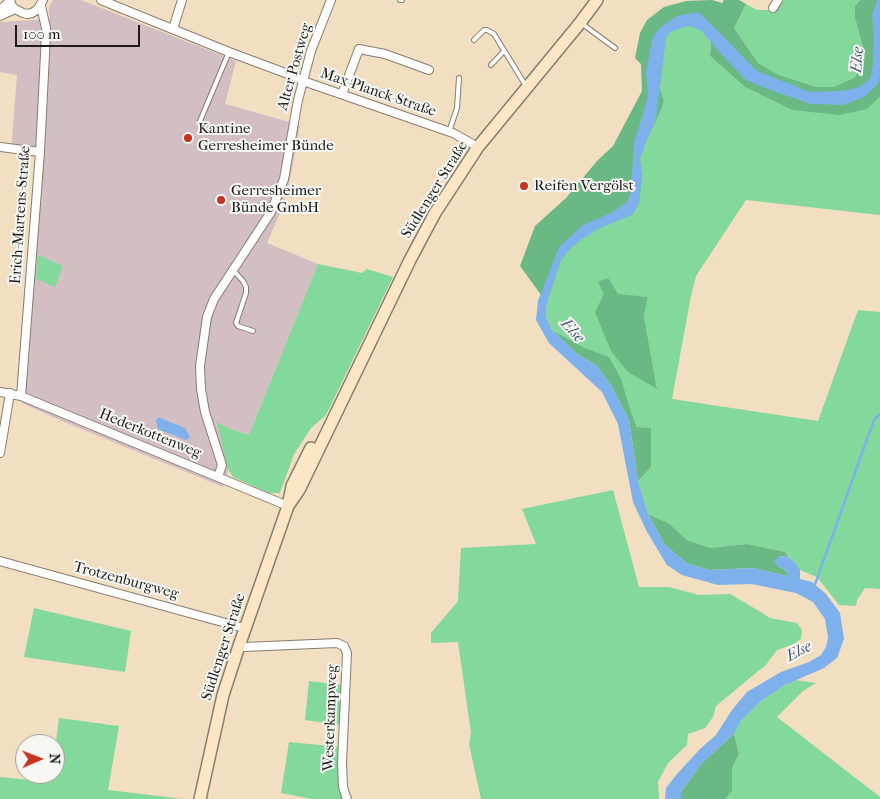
<!DOCTYPE html>
<html>
<head>
<meta charset="utf-8">
<style>
	body { margin:0 }
	#map { position:relative; width:880px; height:799px; overflow:hidden; background:#f2dec1; font-family:"IM FELL French Canon",serif }
	canvas { display:block }
	.north { position:absolute; left:15px; top:734px; width:50px; height:50px; box-sizing:border-box; background:#f6f6f2; border:1px solid #9f9f9c; border-radius:50%; rotate:89deg; font-size:14px; font-weight:700; line-height:20px; text-align:center; color:#1c1c1c }
	.north::after { content:''; display:block; margin:auto; width:18px; height:22px; background:#c8321e; clip-path:polygon(50% 0,100% 100%,50% 72%,0 100%) }
	.scale { position:absolute; left:15px; top:25px; width:125px; height:22px; box-sizing:border-box; border:2px solid #1c1c1c; border-top:0; padding-left:6px; font-size:15px; line-height:18px; white-space:nowrap; color:#1c1c1c; -webkit-text-stroke:4px #f6f6f2; paint-order:stroke }
</style>
</head>
<body>
<div id="map">
<canvas width="880" height="799"></canvas>
<div class="north">N</div>
<div class="scale">100 m</div>
</div>
<script>
const context = document.querySelector('canvas').getContext('2d');
context.lineJoin = 'round';
function paint(path, color) {
  context.fillStyle = color;
  context.fill(path, 'evenodd');
}
function toPath(rows) {
  const path = new Path2D();
  for (const r of rows) {
    path.moveTo(r[0], r[1]);
    for (let i = 2; i < r.length; i += 2) path.lineTo(r[i], r[i + 1]);
  }
  return path;
}
function strokePath(path, color, width, dash) {
  context.strokeStyle = color;
  context.lineWidth = width;
  context.lineCap = dash ? 'butt' : 'round';
  context.setLineDash(dash || []);
  context.stroke(path);
}
function drawText(font, color, halo, rows, align = 'center') {
  context.font = font + ' "IM FELL French Canon",serif';
  context.lineWidth = 4;
  context.setLineDash([]);
  context.textBaseline = 'middle';
  context.strokeStyle = halo;
  context.fillStyle = color;
  for (const [text, x, y, turn = 0] of rows) {
    context.save();
    context.translate(x, y);
    context.rotate((+turn || 0) * Math.PI / 180);
    context.textAlign = isNaN(turn) ? turn : align;
    if (halo) context.strokeText(text, 0, 0);
    context.fillText(text, 0, 0);
    context.restore();
  }
}
paint(toPath([
	[53,0,81,0,236,61,225,104,300,125,290,180,280,213,267,243,318,264,249,435,228,428,218,423,229,469,223,487,62,421,22,403,18,384,37,159,33,155,11,152,17,75,0,72,0,22,50,19,49,10,50,5]
]), '#d2bec3');
paint(toPath([
	[784,0,860,0,855,6,855,18,865,55,863,66,854,78,833,87,817,87,779,75,758,63,734,28,746,4,757,10,777,10],
	[688,26,701,30,711,42,710,56,745,87,792,110,867,109,880,97,880,215,746,200,696,276,691,296,672,399,818,421,858,310,880,312,880,589,865,588,857,600,856,606,839,605,817,577,800,570,796,563,788,557,785,552,747,544,710,548,687,540,670,524,648,514,638,481,651,467,651,428,637,427,609,358,585,348,552,330,546,317,547,303,561,260,570,249,582,239,600,228,632,215,642,176,640,159,646,142,662,108,664,101,660,89,666,37,672,30],
	[604,294,648,297,644,316,657,388],
	[38,255,63,266,55,287,36,279],
	[318,264,362,273,367,269,393,277,326,415,311,428,294,454,280,493,269,493,233,477,228,469,217,422,228,428,249,435],
	[613,490,639,587,669,587,699,595,730,594,759,611,770,618,797,623,802,630,801,639,794,644,777,650,765,666,757,672,716,706,713,717,705,728,688,734,687,745,668,763,658,782,659,799,481,799,469,744,471,733,458,642,431,643,431,633,458,601,461,548,536,544,522,509],
	[34,608,131,631,125,672,24,657],
	[795,680,816,683,803,691,777,717,880,797,880,799,725,799,732,791,732,768,739,754,734,734,741,721,761,701,785,685],
	[309,681,342,685,341,725,305,720],
	[59,718,119,726,108,790,184,799,0,799,0,777,51,782,52,774,55,774,55,750],
	[289,742,340,747,344,799,312,799,281,793]
]), '#83d89b');
paint(toPath([
	[712,0,722,3,724,0,739,0,746,4,734,28,758,63,779,75,817,87,833,87,854,78,863,66,865,55,855,18,855,6,860,0,880,0,880,97,867,109,840,115,792,110,745,87,710,56,711,42,701,30,688,26,672,30,666,37,660,89,664,101,662,108,646,142,640,159,642,176,639,203,632,215,600,228,582,239,570,249,561,260,547,303,520,266,535,226,566,198,597,161,613,146,642,91,641,64,635,58,640,33,647,20,664,7,686,1],
	[608,278,618,294,648,297,644,316,657,389,628,372,611,351,595,312,604,294,598,282],
	[552,330,585,348,609,357,621,379,630,409,637,427,651,428,651,467,638,481,629,420,611,385,597,366,576,353],
	[648,514,670,524,687,540,710,548,747,544,785,552,788,557,779,556,777,566,784,569,787,573,787,576,753,568,710,570,688,564,665,545],
	[734,734,739,754,732,768,732,791,725,799,681,799,681,792,703,762]
]), '#6ab883');
paint(toPath([
	[877,0,880,0,880,75,878,84,864,97,843,105,811,104,773,91,746,80,721,54,701,30,688,26,672,31,666,37,656,119,646,142,640,159,642,176,639,203,632,215,600,228,582,239,570,249,561,260,547,303,546,317,552,330,576,353,597,366,611,385,629,420,638,481,648,514,665,545,688,564,710,570,753,568,787,576,787,573,784,569,777,566,774,562,779,556,788,557,796,563,800,570,800,579,812,582,826,594,840,613,844,639,837,658,824,668,785,685,761,701,741,721,734,734,703,762,681,792,681,799,665,799,666,788,677,774,700,749,716,735,732,710,747,692,781,672,809,662,821,655,826,647,828,637,825,619,813,602,796,593,751,584,718,585,682,575,667,565,647,532,633,502,618,424,602,392,549,343,536,320,538,301,559,247,583,225,613,212,627,202,631,192,634,143,648,97,646,72,653,36,661,27,677,16,697,12,703,16,757,71,810,92,842,91,860,87,870,79,873,64,874,35,872,15],
	[158,417,185,428,190,437,186,440,158,429,156,421]
]), '#7eb0eb');
strokePath(toPath([
	[814,587,874,420,880,414]
]), '#7eb0eb', 2.5);
const lane = toPath([
	[400,0,402,0],
	[581,23,615,48],
	[474,40,484,30,487,30,494,34,526,86],
	[491,65,504,51],
	[200,121,229,52],
	[449,132,457,108,459,78],
	[233,270,243,281,246,287,246,293,236,323,238,326,253,331]
]);
const street = toPath([
	[10,0,12,6,15,9,23,13,27,14,32,13,38,9,43,0],
	[101,0,229,52,296,77,303,81,453,133,478,147],
	[773,8,778,0],
	[0,10,10,1],
	[0,16,15,9],
	[173,29,182,0],
	[342,94,359,49,385,54,429,70],
	[0,147,40,152],
	[0,392,21,396,288,506],
	[21,396,40,152,46,35,46,28,41,6],
	[0,453,10,393],
	[218,477,222,465,205,412,201,389,200,366,207,317,214,299,271,212,284,179,298,100,311,51,331,0],
	[0,561,244,628],
	[239,646,244,647,337,643,344,646,347,653,342,763,343,787,347,799]
]);
const secondary = toPath([
	[288,506,299,490,410,260,435,213,478,147,580,23,597,0],
	[200,799,223,695,239,646,288,506,292,486,311,448]
]);
strokePath(lane, '#877d6e', 6);
strokePath(street, '#877d6e', 10);
strokePath(secondary, '#877d6e', 14);
strokePath(lane, '#fff', 4);
strokePath(street, '#fff', 8);
strokePath(secondary, '#fce6c4', 11);
for (const [x, y, r, color] of [
	[188,138,5,"#c8321e"],
	[524,186,5,"#c8321e"],
	[221,200,5,"#c8321e"]
]) {
  const dot = new Path2D();
  dot.arc(x, y, r, 0, 2 * Math.PI);
  context.fillStyle = color;
  context.fill(dot);
  strokePath(dot, '#f6f6f2', 2);
}
drawText('15px', '#1c1c1c', '#f6f6f2', [
	["Alter Postweg",295,67,-74],
	["Max-Planck-Straße",378,93,19],
	["Südlenger Straße",435,190,-58],
	["Erich-Martens-Straße",21,215,-86],
	["Hederkottenweg",150,434,22],
	["Trotzenburgweg",126,581,15],
	["Südlenger Straße",224,647,-72],
	["Westerkampweg",331,718,-88]
]);
drawText('15px', '#1c1c1c', '#f6f6f2', [
	["Kantine",198,129],
	["Gerresheimer Bünde",198,146],
	["Reifen Vergölst",534,186],
	["Gerresheimer",231,191],
	["Bünde GmbH",231,208]
], 'left');
drawText('italic 16px', '#43576f', '#f6f6f2', [
	["Else",858,60,-86],
	["Else",572,331,48],
	["Else",799,652,-27]
]);
</script>
</body>
</html>
